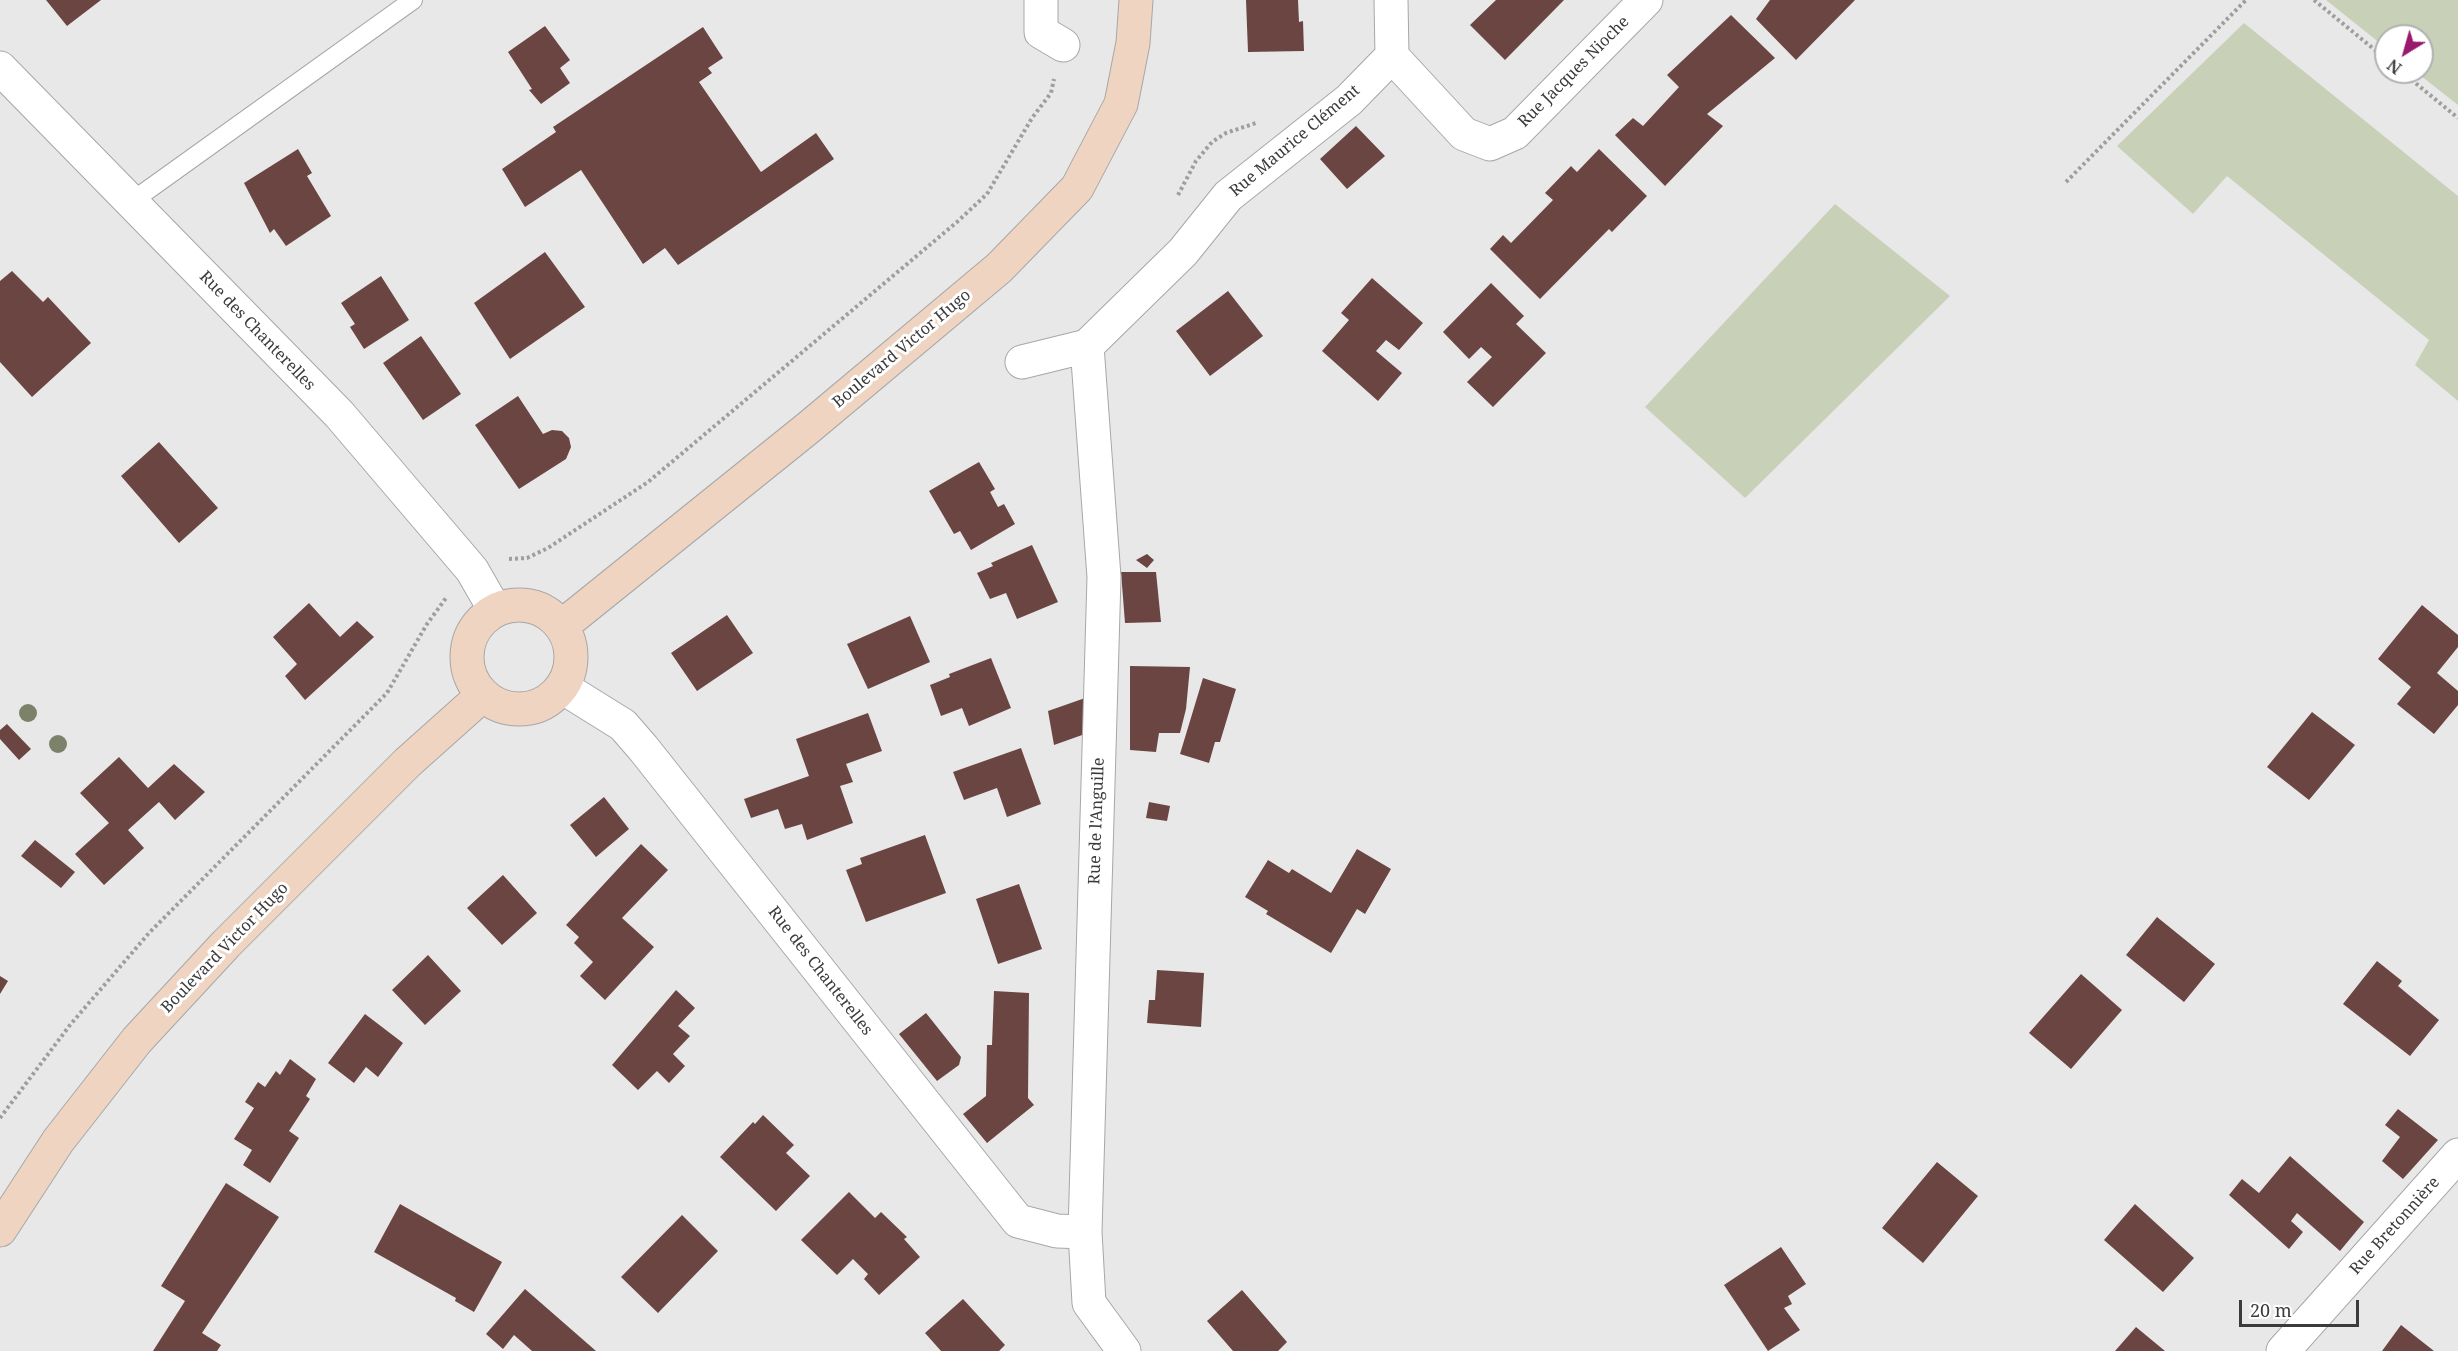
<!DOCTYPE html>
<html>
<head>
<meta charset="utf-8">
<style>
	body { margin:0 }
	#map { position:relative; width:2458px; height:1351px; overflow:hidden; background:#e8e8e9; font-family:"Noto Serif",serif }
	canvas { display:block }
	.north { position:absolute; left:2374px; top:24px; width:60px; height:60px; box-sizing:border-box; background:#fff; border:2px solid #b1b1b1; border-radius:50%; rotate:217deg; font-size:16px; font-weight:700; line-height:24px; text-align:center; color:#3b3b3b }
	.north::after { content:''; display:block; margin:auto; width:21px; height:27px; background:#9a196d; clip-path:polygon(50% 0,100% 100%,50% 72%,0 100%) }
	.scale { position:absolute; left:2239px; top:1300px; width:120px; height:27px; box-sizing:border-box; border:3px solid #3b3b3b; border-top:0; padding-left:8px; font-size:18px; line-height:21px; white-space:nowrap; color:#3b3b3b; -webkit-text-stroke:4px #fff; paint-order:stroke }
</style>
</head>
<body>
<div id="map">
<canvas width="2458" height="1351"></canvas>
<div class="north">N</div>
<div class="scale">20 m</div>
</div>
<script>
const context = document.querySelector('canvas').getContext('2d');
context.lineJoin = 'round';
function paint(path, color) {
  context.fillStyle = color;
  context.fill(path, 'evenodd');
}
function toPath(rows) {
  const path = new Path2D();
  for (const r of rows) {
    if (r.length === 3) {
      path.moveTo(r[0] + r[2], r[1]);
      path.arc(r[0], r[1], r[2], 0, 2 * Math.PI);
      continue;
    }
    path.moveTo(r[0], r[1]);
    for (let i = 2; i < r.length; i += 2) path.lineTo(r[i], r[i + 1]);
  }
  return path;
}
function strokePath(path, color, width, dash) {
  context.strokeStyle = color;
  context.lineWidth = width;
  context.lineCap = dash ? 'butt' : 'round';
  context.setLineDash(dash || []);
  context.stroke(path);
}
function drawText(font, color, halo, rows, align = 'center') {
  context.font = font + ' "Noto Serif",serif';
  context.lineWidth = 6;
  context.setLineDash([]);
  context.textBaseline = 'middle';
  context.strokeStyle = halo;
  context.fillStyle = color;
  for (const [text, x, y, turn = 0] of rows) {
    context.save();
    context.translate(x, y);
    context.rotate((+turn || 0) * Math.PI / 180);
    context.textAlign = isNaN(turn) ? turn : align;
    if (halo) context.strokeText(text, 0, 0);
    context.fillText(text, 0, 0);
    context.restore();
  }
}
paint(toPath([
	[2326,0,2458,0,2458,105,2416,72,2422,72,2422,36,2386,36,2386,48],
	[2244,23,2458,196,2458,401,2415,365,2429,340,2227,176,2193,214,2117,146],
	[1835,204,1950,296,1745,498,1645,407]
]), '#c8d1b8');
paint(toPath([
	[46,0,101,0,67,26],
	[1246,0,1298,0,1299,22,1303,21,1304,51,1248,52],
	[1496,0,1564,0,1505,60,1470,25],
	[1770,0,1855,0,1796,60,1756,19],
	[1731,15,1775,58,1707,114,1723,126,1665,186,1615,135,1633,118,1643,126,1679,87,1667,75],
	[545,26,570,60,560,68,570,83,541,104,529,90,532,89,508,52],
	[703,27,723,58,708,68,712,73,699,82,761,172,816,133,834,159,678,265,665,248,643,264,581,170,525,207,502,169,556,132,553,127],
	[1356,126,1385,156,1347,189,1320,159],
	[298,149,312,173,307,176,331,216,286,246,274,229,270,233,244,183],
	[1599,149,1647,196,1612,232,1609,229,1540,299,1490,249,1503,235,1511,243,1553,200,1545,193,1571,166,1577,172],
	[545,252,585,307,510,359,474,303],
	[12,271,43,302,48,297,91,343,32,397,0,362,0,281],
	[381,276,409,320,364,349,350,327,355,324,341,303],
	[1372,278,1423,323,1399,350,1386,340,1376,351,1402,373,1378,401,1322,351,1349,320,1341,313],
	[1491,283,1524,316,1516,324,1546,353,1493,407,1467,382,1492,357,1481,347,1469,359,1443,332],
	[1228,291,1263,336,1210,376,1176,331],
	[421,336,461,394,423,420,383,363],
	[518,396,543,434,552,430,562,431,569,438,571,447,566,459,519,489,475,425],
	[159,442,218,508,179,543,121,476],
	[979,462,995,489,990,492,998,507,1004,504,1015,524,971,550,960,531,954,534,929,491],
	[1032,545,1058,602,1017,619,1006,593,990,599,977,573,993,566,991,563],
	[1147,554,1154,560,1147,568,1136,560],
	[1121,572,1156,572,1161,622,1125,623],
	[309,603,340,637,357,621,374,637,305,700,285,676,297,664,273,637],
	[2422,605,2458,635,2458,647,2437,673,2458,691,2458,705,2434,734,2397,704,2411,687,2378,659],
	[727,615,753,653,697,691,671,653],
	[910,616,930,662,868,689,847,644],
	[991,658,1011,708,969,726,962,708,941,716,930,685,950,677,949,674],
	[1130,666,1190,667,1186,709,1180,733,1159,733,1156,752,1130,750],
	[1203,678,1236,689,1220,742,1215,742,1209,763,1180,754],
	[1088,697,1085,734,1054,745,1048,711],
	[2312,712,2355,745,2309,800,2267,767],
	[868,713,882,751,846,764,853,782,840,786,853,823,807,840,802,824,785,829,778,809,751,818,744,799,809,776,796,739],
	[7,724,31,749,19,760,0,739,0,730],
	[1021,748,1041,804,1007,817,997,788,964,800,953,772],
	[119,757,148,788,174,764,205,792,175,820,159,802,128,830,144,848,104,885,75,854,109,823,80,793],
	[604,797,629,829,596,857,570,825],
	[1149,802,1170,806,1167,821,1146,818],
	[925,835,946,893,866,922,846,870,862,864,860,858],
	[35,840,75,872,61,888,21,856],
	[641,844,668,870,622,918,654,947,605,1000,580,976,593,962,574,943,579,937,566,925],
	[1357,849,1391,869,1365,914,1357,909,1331,953,1266,914,1268,911,1245,897,1268,860,1289,873,1292,869,1331,893],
	[503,875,537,913,502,945,467,908],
	[1019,884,1042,949,998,964,976,899],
	[2157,917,2215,964,2184,1002,2126,955],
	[428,955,461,991,425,1025,392,990],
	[2377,961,2402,981,2398,986,2439,1020,2410,1056,2343,1004],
	[1157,970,1204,973,1201,1027,1147,1023,1149,1000,1155,1000],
	[2081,974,2122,1010,2071,1069,2029,1033],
	[0,976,8,981,0,994],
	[676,990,695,1008,678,1026,690,1036,673,1054,685,1066,669,1083,657,1071,638,1090,612,1065],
	[994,991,1029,993,1028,1098,1034,1105,987,1143,963,1114,986,1096,987,1045,992,1045],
	[926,1013,961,1057,959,1065,937,1081,899,1034],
	[365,1014,403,1043,378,1077,366,1067,354,1083,328,1063],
	[290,1059,316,1079,306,1096,310,1099,289,1131,299,1138,270,1183,243,1165,252,1150,234,1139,254,1108,245,1102,258,1082,265,1087,276,1071,280,1075],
	[2398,1109,2438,1140,2403,1179,2382,1161,2400,1137,2385,1125],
	[763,1115,794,1145,786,1153,810,1176,776,1211,720,1157,753,1122,755,1124],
	[2290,1156,2364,1222,2340,1251,2297,1213,2291,1221,2303,1232,2289,1249,2229,1195,2242,1179,2259,1193],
	[1937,1162,1978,1196,1923,1263,1882,1228],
	[226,1183,279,1217,202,1333,221,1345,217,1351,153,1351,185,1301,161,1286],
	[849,1192,875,1218,881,1212,907,1237,904,1239,920,1257,879,1295,864,1279,868,1274,853,1259,837,1275,801,1240],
	[400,1204,502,1262,474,1312,455,1301,456,1298,374,1252],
	[2135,1204,2194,1258,2163,1292,2104,1240],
	[682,1215,718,1251,658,1313,621,1277],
	[1781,1247,1806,1284,1788,1296,1792,1304,1784,1308,1800,1330,1768,1351,1724,1285],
	[525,1289,596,1351,532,1351,514,1335,503,1349,486,1334],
	[1242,1290,1287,1342,1278,1351,1233,1351,1207,1321],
	[963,1299,1005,1345,999,1351,941,1351,925,1333],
	[2401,1325,2434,1351,2382,1351],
	[2136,1327,2165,1351,2115,1351]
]), '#6b4541');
const lane = toPath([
	[131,202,413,0]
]);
const street = toPath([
	[1041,0,1041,32,1063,45],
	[1392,56,1464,134,1490,144,1515,133,1646,0],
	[0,68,339,414,472,570,495,610],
	[1087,346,1183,252,1228,196,1349,100,1392,56,1391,0],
	[1022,362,1087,346,1104,577,1085,1232,1089,1303,1124,1351],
	[562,687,623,725,643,748,1018,1221,1057,1231,1085,1232],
	[2283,1351,2458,1155]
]);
const secondary = toPath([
	[519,657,52],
	[562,626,808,428,999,268,1077,188,1121,104,1133,43,1136,0],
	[0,1230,58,1141,137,1040,226,944,408,762,483,695]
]);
strokePath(lane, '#a7a7a8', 20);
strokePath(street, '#a7a7a8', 35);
strokePath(secondary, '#a7a7a8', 35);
strokePath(toPath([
	[2314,0,2386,59],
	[2402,72,2458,118],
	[2066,182,2246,0],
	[1178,195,1196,161,1212,142,1226,133,1256,123],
	[509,559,527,558,548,548,648,482,957,222,987,194,1032,118,1051,93,1054,79],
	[0,1118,70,1025,149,933,387,693,427,624,446,598]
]), '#9e9e9f', 4, [3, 3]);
strokePath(lane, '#fff', 18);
strokePath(street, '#fff', 33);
strokePath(secondary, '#eed4c1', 33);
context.fillStyle = '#7c826a';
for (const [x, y] of [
	[28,713],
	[58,744]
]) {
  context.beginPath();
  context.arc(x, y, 9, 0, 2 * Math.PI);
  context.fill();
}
drawText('16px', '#3b3b3b', '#fff', [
	["Rue Jacques Nioche",1574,72,-45],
	["Rue Maurice Clément",1295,141,-40],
	["Rue des Chanterelles",257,331,46],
	["Boulevard Victor Hugo",902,349,-40],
	["Rue de l'Anguille",1097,821,-88],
	["Boulevard Victor Hugo",225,948,-46],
	["Rue des Chanterelles",820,971,52],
	["Rue Bretonnière",2395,1226,-48]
]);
</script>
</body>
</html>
